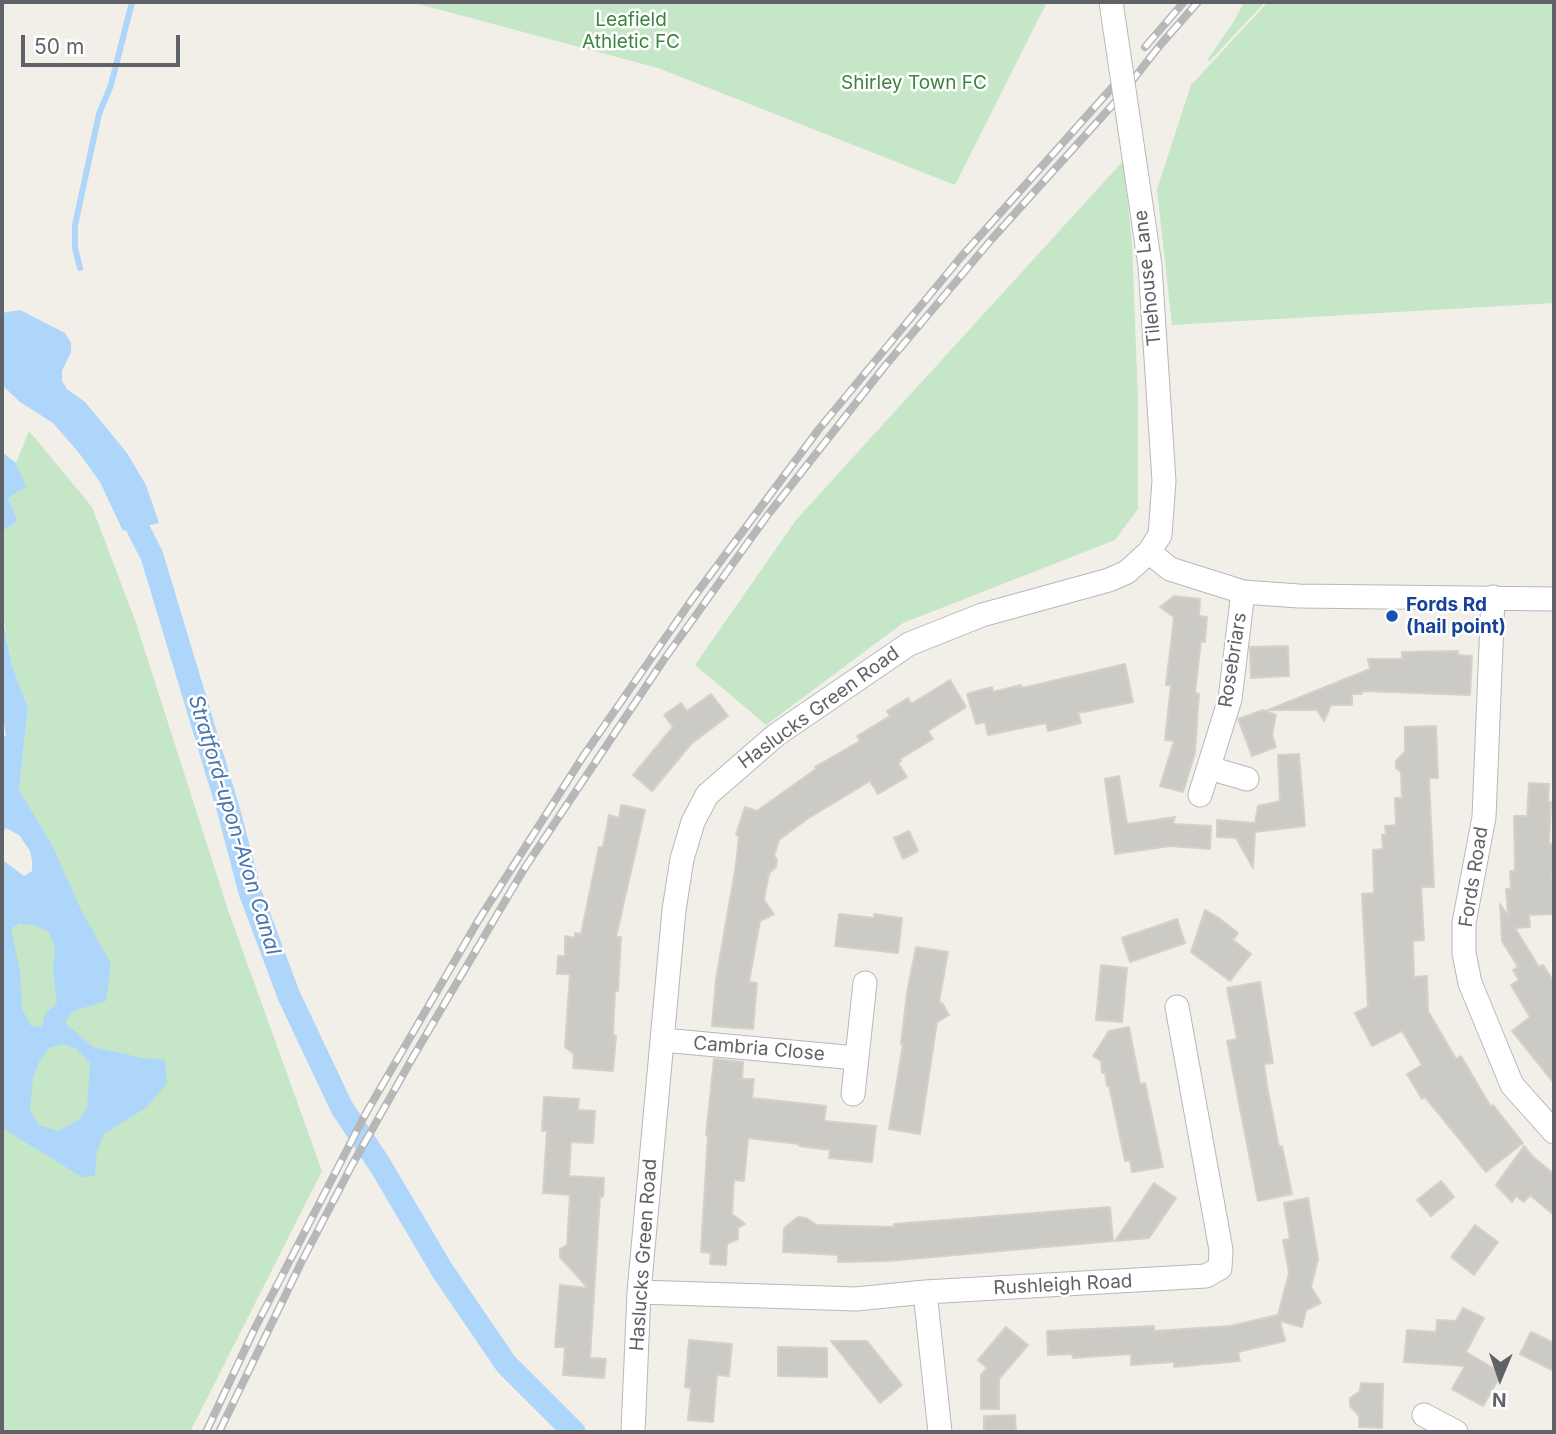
<!DOCTYPE html>
<html>
<head>
<meta charset="utf-8">
<style>
	body { margin:0 }
	#map { position:relative; width:1556px; height:1434px; overflow:hidden; background:#f1efe8; font-family:Inter,sans-serif }
	canvas { display:block }
	.frame { position:absolute; inset:0; border:4px solid #5f6368; pointer-events:none }
	.north { position:absolute; left:1465px; top:1343px; width:70px; height:70px; -webkit-text-stroke:5px #fff; paint-order:stroke; rotate:182deg; font-size:19px; font-weight:700; line-height:28px; text-align:center; color:#5f6368 }
	.north::after { content:''; display:block; margin:auto; width:24px; height:32px; background:#5f6368; clip-path:polygon(50% 0,100% 100%,50% 72%,0 100%) }
	.scale { position:absolute; left:21px; top:35px; width:159px; height:32px; box-sizing:border-box; border:4px solid #5f6368; border-top:0; padding-left:9px; font-size:21px; line-height:24px; white-space:nowrap; color:#5f6368; -webkit-text-stroke:5px #fff; paint-order:stroke }
</style>
</head>
<body>
<div id="map">
<canvas width="1556" height="1434"></canvas>
<div class="frame"></div>
<div class="north">N</div>
<div class="scale">50 m</div>
</div>
<script>
const context = document.querySelector('canvas').getContext('2d');
context.lineJoin = 'round';
function paint(path, color) {
  context.fillStyle = color;
  context.fill(path, 'evenodd');
}
function toPath(rows) {
  const path = new Path2D();
  for (const r of rows) {
    path.moveTo(r[0], r[1]);
    for (let i = 2; i < r.length; i += 2) path.lineTo(r[i], r[i + 1]);
  }
  return path;
}
function strokePath(path, color, width, dash) {
  context.strokeStyle = color;
  context.lineWidth = width;
  context.lineCap = dash ? 'butt' : 'round';
  context.setLineDash(dash || []);
  context.stroke(path);
}
function drawText(font, color, halo, rows, align = 'center') {
  context.font = font + ' Inter,sans-serif';
  context.lineWidth = 5;
  context.setLineDash([]);
  context.textBaseline = 'middle';
  context.strokeStyle = halo;
  context.fillStyle = color;
  for (const [text, x, y, turn = 0] of rows) {
    context.save();
    context.translate(x, y);
    context.rotate((+turn || 0) * Math.PI / 180);
    context.textAlign = isNaN(turn) ? turn : align;
    if (halo) context.strokeText(text, 0, 0);
    context.fillText(text, 0, 0);
    context.restore();
  }
}
paint(toPath([
	[411,2,1047,2,955,185,658,68],
	[1244,2,1265,2,1209,62,1208,59,1234,21],
	[1268,2,1554,2,1554,303,1172,325,1157,189,1191,85],
	[1123,161,1132,242,1138,401,1138,509,1115,540,903,623,766,725,695,665,796,520],
	[29,431,92,507,136,623,228,910,322,1171,190,1432,2,1432,2,909,81,912,19,790,28,709,11,662,2,608,2,532,18,521,8,498,25,487,16,463]
]), '#c6e6c8');
paint(toPath([
	[20,310,65,333,71,343,71,352,62,371,62,381,67,389,85,402,127,453,146,485,159,523,123,531,100,482,79,453,53,423,20,402,2,385,2,313],
	[2,452,16,463,26,487,8,498,18,521,2,532],
	[2,614,11,662,28,709,19,790,53,847,82,912,111,963,106,1001,73,1011,65,1023,93,1047,143,1058,165,1060,167,1083,147,1107,104,1134,97,1151,95,1176,82,1177,2,1128,2,1049,4,1035,2,1026,2,857,4,861,24,876,32,871,32,861,30,851,19,835,6,828,2,834,2,738,6,735,2,711],
	[19,923,36,926,49,932,55,947,53,972,57,1003,45,1014,42,1027,31,1026,22,1009,20,971,11,929],
	[63,1044,75,1048,90,1063,87,1109,80,1119,58,1131,39,1125,30,1109,33,1078,39,1062,49,1048]
]), '#aed6fb');
strokePath(toPath([
	[80,268,75,248,75,225,99,114,111,85,132,2]
]), '#aed6fb', 6);
strokePath(toPath([
	[124,501,152,556,229,812,250,892,289,996,342,1108,380,1165,442,1270,506,1364,574,1432]
]), '#aed6fb', 23);
const building = toPath([
	[1174,596,1200,599,1199,616,1207,617,1205,642,1201,641,1195,693,1199,694,1195,753,1183,792,1160,786,1174,741,1165,740,1171,685,1166,685,1174,617,1160,607,1174,596],
	[1288,646,1289,676,1251,678,1250,647,1288,646],
	[1458,651,1458,655,1472,656,1470,695,1362,691,1362,694,1352,694,1352,705,1331,705,1324,721,1317,710,1268,710,1370,669,1368,659,1402,659,1402,652,1458,651],
	[1125,664,1133,702,1078,713,1081,723,1048,731,1046,723,988,735,985,722,976,724,967,694,992,687,993,692,1021,685,1022,688,1125,664],
	[950,680,966,707,928,731,933,739,900,759,901,761,898,763,907,777,878,794,870,781,807,819,779,840,774,856,777,859,776,867,769,873,764,900,774,914,760,921,749,982,757,983,753,1029,712,1026,716,979,736,865,739,836,736,835,745,807,757,811,816,769,815,767,860,741,857,736,890,716,887,711,908,698,911,704,950,680],
	[711,694,728,716,691,744,652,791,633,775,673,727,664,715,681,703,687,711,711,694],
	[1263,710,1276,715,1272,735,1276,747,1252,756,1238,719,1263,710],
	[1436,726,1438,778,1429,778,1434,887,1421,887,1424,940,1413,941,1414,977,1427,976,1428,1011,1456,1059,1461,1056,1491,1107,1493,1105,1523,1143,1486,1172,1425,1097,1422,1099,1407,1074,1422,1065,1402,1031,1372,1046,1355,1013,1368,1007,1362,894,1374,893,1373,850,1383,849,1382,835,1386,835,1385,826,1396,825,1395,798,1402,798,1401,772,1396,768,1396,761,1405,751,1405,727,1436,726],
	[1299,754,1305,826,1255,832,1253,868,1236,838,1217,837,1217,820,1255,823,1258,806,1280,801,1278,755,1299,754],
	[1119,776,1127,824,1175,817,1173,824,1211,826,1210,849,1170,846,1115,854,1105,779,1119,776],
	[1529,783,1549,784,1548,802,1551,802,1549,844,1554,844,1554,872,1552,872,1554,914,1529,915,1530,927,1515,928,1539,967,1543,965,1554,982,1554,1083,1512,1031,1530,1017,1511,985,1519,980,1513,970,1518,967,1502,941,1500,904,1508,916,1506,889,1511,889,1510,871,1515,871,1514,816,1527,816,1529,783],
	[621,805,645,810,616,937,621,937,618,991,615,991,613,1035,616,1036,613,1071,573,1068,574,1054,565,1047,570,974,557,974,558,956,565,956,565,936,575,938,575,933,581,934,599,847,603,847,609,815,619,818,621,805],
	[909,831,918,851,903,859,894,838,909,831],
	[1205,910,1219,918,1238,933,1233,940,1251,954,1230,981,1191,952,1205,910],
	[839,914,874,918,874,914,902,918,898,953,835,946,839,914],
	[1177,919,1185,943,1130,962,1122,938,1177,919],
	[916,947,948,952,939,1002,942,1003,949,1015,937,1022,920,1134,889,1129,903,1044,901,1044,907,993,916,947],
	[1101,965,1127,968,1122,1022,1096,1020,1101,965],
	[1260,982,1273,1063,1264,1064,1267,1086,1279,1147,1282,1146,1292,1194,1258,1201,1227,1041,1237,1039,1227,988,1260,982],
	[1129,1027,1140,1084,1145,1083,1163,1167,1132,1172,1130,1160,1125,1161,1109,1085,1107,1086,1105,1073,1102,1073,1101,1061,1093,1056,1109,1031,1129,1027],
	[714,1059,743,1062,742,1079,754,1079,752,1098,826,1106,824,1121,876,1126,872,1162,829,1158,830,1150,799,1146,799,1144,748,1138,744,1181,734,1180,732,1214,745,1224,738,1228,738,1239,727,1244,726,1265,710,1264,711,1253,701,1252,708,1135,706,1135,714,1059],
	[544,1097,579,1099,578,1110,595,1111,593,1143,571,1142,569,1176,604,1178,603,1197,600,1196,590,1358,606,1359,604,1378,563,1375,565,1347,555,1347,560,1285,588,1288,560,1257,560,1249,567,1245,570,1195,543,1193,547,1131,542,1131,544,1097],
	[1524,1146,1533,1157,1554,1174,1554,1215,1530,1195,1524,1202,1516,1196,1512,1202,1496,1185,1524,1146],
	[1441,1181,1454,1197,1431,1216,1417,1200,1441,1181],
	[1154,1183,1176,1198,1149,1238,1115,1241,1154,1183],
	[1308,1198,1318,1259,1311,1287,1321,1303,1306,1310,1302,1327,1280,1321,1285,1341,1238,1352,1240,1361,1174,1367,1174,1362,1131,1365,1131,1354,1073,1358,1072,1354,1048,1355,1047,1331,1154,1326,1154,1331,1230,1326,1278,1315,1289,1273,1283,1240,1290,1239,1284,1203,1308,1198],
	[1110,1207,1113,1241,888,1261,838,1262,838,1255,783,1252,784,1228,798,1217,806,1218,817,1225,894,1227,894,1224,1110,1207],
	[1475,1225,1498,1242,1474,1275,1451,1257,1475,1225],
	[1463,1308,1484,1318,1466,1352,1502,1373,1483,1406,1452,1389,1465,1366,1404,1362,1407,1330,1436,1332,1437,1320,1456,1321,1463,1308],
	[1006,1327,1028,1345,999,1379,999,1409,981,1409,981,1375,987,1368,978,1360,1006,1327],
	[1531,1332,1554,1343,1554,1371,1520,1354,1531,1332],
	[689,1340,732,1344,729,1376,717,1375,713,1422,688,1420,691,1388,685,1387,689,1340],
	[831,1341,867,1341,902,1385,880,1403,831,1341],
	[778,1347,827,1348,827,1377,778,1376,778,1347],
	[1361,1383,1383,1384,1382,1428,1359,1427,1359,1416,1350,1406,1350,1398,1360,1391,1361,1383],
	[1015,1415,1016,1432,984,1432,984,1416,1015,1415]
]);
paint(building, '#cccac5');
strokePath(building, '#d5d1c7', 2);
const minor = toPath([
	[1111,2,1115,29],
	[1149,552,1170,569,1243,592,1299,596,1554,599],
	[1493,597,1484,817,1464,923,1464,953,1470,983,1512,1085,1554,1132],
	[1209,768,1247,779],
	[1200,795,1230,699,1243,592],
	[663,1040,856,1058],
	[853,1094,865,983],
	[639,1292,856,1299,925,1292,1206,1276,1220,1268,1221,1250,1177,1007],
	[925,1292,940,1432],
	[1424,1415,1456,1432],
	[633,1432,639,1292,674,910,682,859,693,822,707,795,776,735,909,644,982,615,1109,580,1127,572,1149,552,1160,535,1164,481,1150,266,1130,130]
]);
strokePath(minor, '#b5b8bc', 25);
strokePath(minor, '#fff', 23);
const rail = toPath([
	[1145,47,1184,2],
	[206,1432,255,1328,366,1113,478,921,584,755,693,598,819,429,961,257,1126,72],
	[219,1432,301,1263,352,1165,413,1057,524,869,663,661,767,516,885,366,991,240,1117,100,1161,44,1198,2]
]);
strokePath(rail, '#b6b7b8', 8);
strokePath(rail, '#fff', 5, [16]);
const minorBridge = toPath([
	[1115,29,1130,130]
]);
strokePath(minorBridge, '#b5b8bc', 25, []);
strokePath(minorBridge, '#fff', 23);
for (const [x, y, r, color] of [
	[1392,616,7,"#1a4fb4"]
]) {
  const dot = new Path2D();
  dot.arc(x, y, r, 0, 2 * Math.PI);
  context.fillStyle = color;
  context.fill(dot);
  strokePath(dot, '#fff', 2.5);
}
drawText('19px', '#3a8440', '#fff', [
	["Leafield",631,20],
	["Athletic FC",631,42],
	["Shirley Town FC",914,83]
]);
drawText('19px', '#5f6368', '#fff', [
	["Tilehouse Lane",1148,278,-96],
	["Rosebriars",1233,660,-81],
	["Haslucks Green Road",819,708,-36],
	["Fords Road",1474,877,-81],
	["Cambria Close",759,1049,5],
	["Haslucks Green Road",644,1255,-86],
	["Rushleigh Road",1063,1285,-3]
]);
drawText('bold 19px', '#164399', '#fff', [
	["Fords Rd",1406,605],
	["(hail point)",1406,627]
], 'left');
drawText('italic 21px', '#4976ae', '#fff', [
	["Stratford-upon-Avon Canal",234,825,73]
]);
</script>
</body>
</html>
